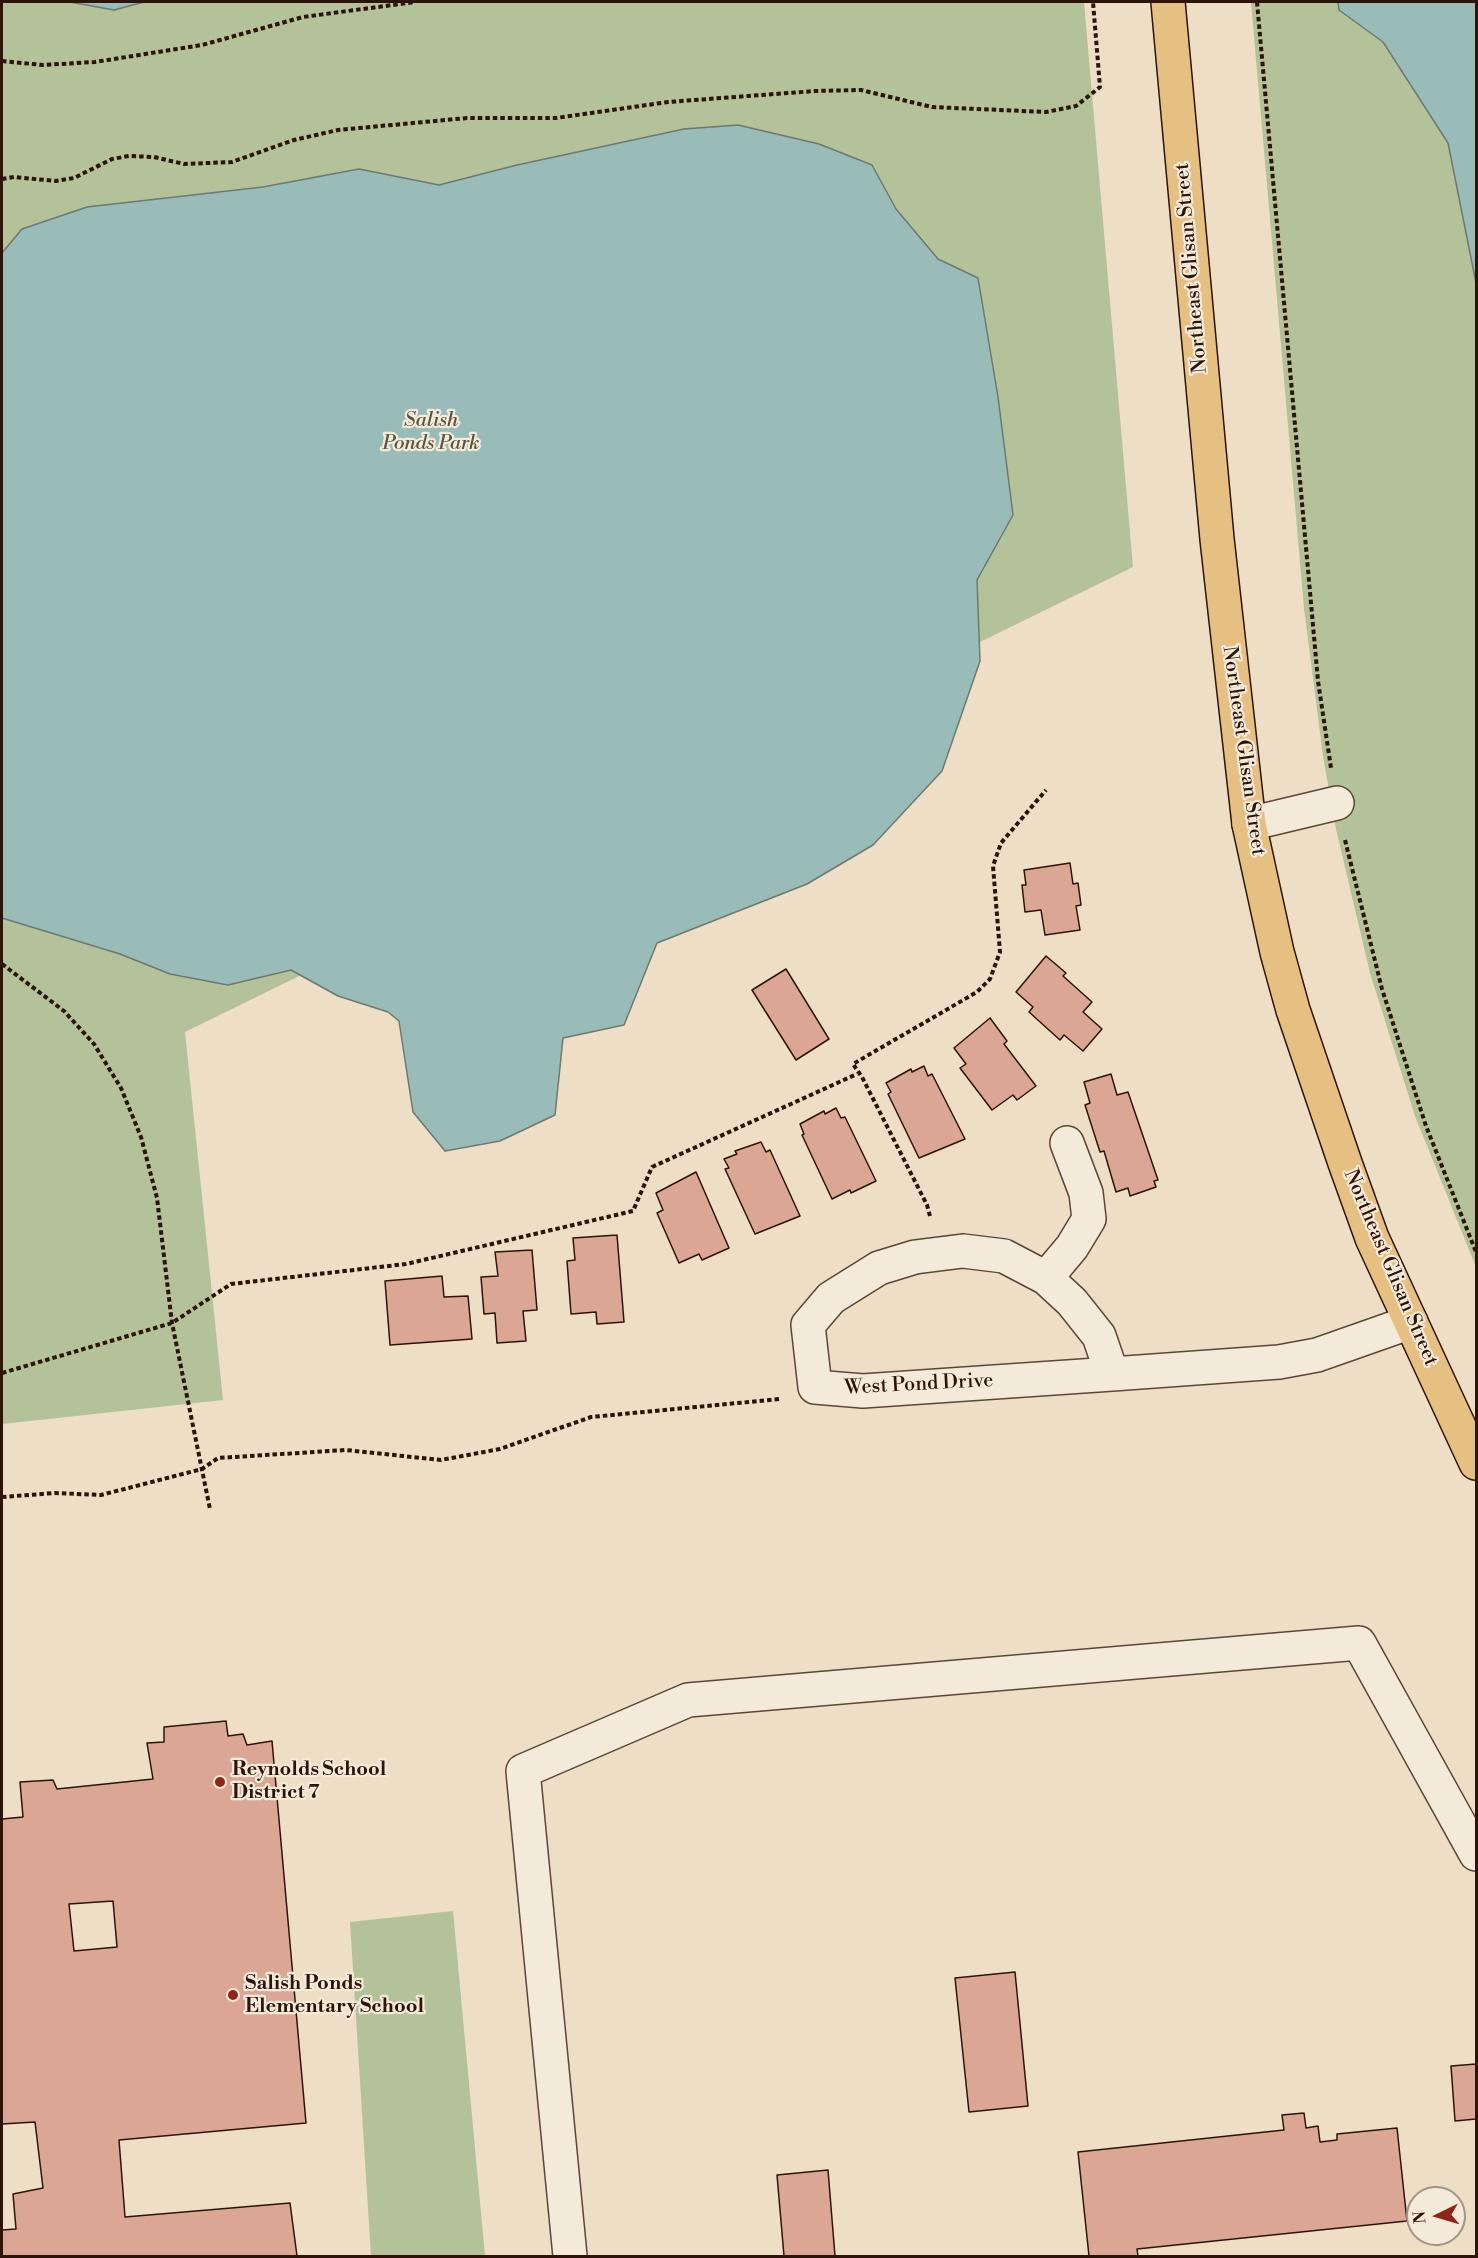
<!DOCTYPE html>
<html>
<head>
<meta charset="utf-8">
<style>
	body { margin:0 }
	#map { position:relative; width:1478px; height:2258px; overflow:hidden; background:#eddec5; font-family:"Libre Bodoni",serif }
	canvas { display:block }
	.frame { position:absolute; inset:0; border:3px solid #2d140a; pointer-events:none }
	.north { position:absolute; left:1406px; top:2186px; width:60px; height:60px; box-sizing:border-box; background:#f3ead9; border:2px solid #a49486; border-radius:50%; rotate:265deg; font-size:16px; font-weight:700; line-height:24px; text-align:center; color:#2d140a }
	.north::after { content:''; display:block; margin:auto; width:21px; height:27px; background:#8f2418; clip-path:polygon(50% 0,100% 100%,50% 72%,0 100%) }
</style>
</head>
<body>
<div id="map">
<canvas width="1478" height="2258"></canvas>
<div class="frame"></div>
<div class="north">N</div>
</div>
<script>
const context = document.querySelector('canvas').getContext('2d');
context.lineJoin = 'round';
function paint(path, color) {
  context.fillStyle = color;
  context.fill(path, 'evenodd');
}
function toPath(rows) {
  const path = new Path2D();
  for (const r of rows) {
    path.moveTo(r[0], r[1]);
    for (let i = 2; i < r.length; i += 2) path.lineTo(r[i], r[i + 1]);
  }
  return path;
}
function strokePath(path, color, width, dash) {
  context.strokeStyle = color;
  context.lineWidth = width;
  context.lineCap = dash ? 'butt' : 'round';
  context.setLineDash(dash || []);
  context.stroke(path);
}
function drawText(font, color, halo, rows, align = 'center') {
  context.font = font + ' "Libre Bodoni",serif';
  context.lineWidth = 4.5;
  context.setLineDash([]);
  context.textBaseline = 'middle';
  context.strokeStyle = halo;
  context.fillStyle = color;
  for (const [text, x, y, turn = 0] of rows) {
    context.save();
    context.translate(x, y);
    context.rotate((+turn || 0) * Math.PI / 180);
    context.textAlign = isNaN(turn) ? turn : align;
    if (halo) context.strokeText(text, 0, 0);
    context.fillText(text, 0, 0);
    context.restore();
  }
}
paint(toPath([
	[2,2,1084,2,1133,567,185,1032,223,1400,2,1424],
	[1251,2,1338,2,1339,10,1383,42,1448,143,1476,283,1476,1267,1415,1116,1370,973,1336,829,1323,756,1304,608],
	[453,1911,485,2256,371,2256,350,1922]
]), '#b3c298');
const water = toPath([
	[70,2,144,2,114,10,70,2],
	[1338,2,1476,2,1476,283,1448,143,1383,42,1339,10,1338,2],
	[738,125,819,144,872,165,896,209,938,259,978,278,998,397,1013,515,977,580,980,661,942,771,873,845,807,884,657,943,624,1025,563,1038,555,1115,500,1141,445,1151,413,1112,399,1021,388,1012,338,996,291,970,228,985,170,974,120,954,2,918,2,253,22,229,87,207,263,187,359,169,439,185,517,165,684,129,738,125]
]);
paint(water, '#99bcb8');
strokePath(water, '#6e7972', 1.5);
const building = toPath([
	[1070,863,1073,884,1078,883,1081,905,1076,906,1080,930,1045,935,1041,910,1025,912,1022,885,1026,885,1024,870,1070,863],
	[1046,956,1066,973,1063,976,1092,1002,1083,1012,1102,1029,1083,1051,1064,1035,1060,1040,1029,1012,1033,1007,1016,992,1046,956],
	[786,969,829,1039,796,1060,752,990,786,969],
	[990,1018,1007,1041,1004,1044,1036,1086,1017,1100,1013,1095,992,1110,960,1068,966,1064,954,1048,990,1018],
	[924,1066,928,1076,932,1074,965,1139,919,1158,888,1094,891,1092,886,1083,911,1069,912,1072,924,1066],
	[1111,1074,1117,1095,1128,1092,1158,1180,1154,1181,1156,1187,1130,1196,1128,1188,1116,1192,1104,1151,1100,1152,1085,1105,1090,1103,1084,1082,1111,1074],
	[836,1108,841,1118,845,1117,876,1181,851,1193,850,1190,832,1199,802,1135,804,1134,800,1124,824,1111,825,1114,836,1108],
	[761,1142,766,1152,770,1150,800,1216,755,1234,725,1169,729,1168,724,1159,737,1154,735,1151,761,1142],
	[696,1172,729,1248,702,1260,699,1254,679,1263,657,1213,663,1210,656,1193,696,1172],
	[617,1235,624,1322,597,1324,596,1312,571,1314,567,1261,575,1260,573,1238,617,1235],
	[532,1250,537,1310,523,1311,526,1341,497,1343,495,1313,484,1314,481,1277,498,1276,495,1252,532,1250],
	[442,1276,444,1297,468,1296,472,1339,390,1345,385,1281,442,1276],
	[226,1721,228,1736,243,1734,247,1745,272,1741,306,2123,119,2140,125,2217,290,2203,297,2256,2,2256,2,2230,16,2229,13,2194,43,2188,35,2122,2,2124,2,1819,23,1817,20,1782,53,1780,57,1789,153,1779,147,1743,164,1742,164,1727,226,1721],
	[113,1901,117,1947,74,1951,69,1904,113,1901],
	[1015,1972,1028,2106,969,2112,955,1978,1015,1972],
	[1476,2064,1476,2119,1455,2121,1451,2066,1476,2064],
	[1304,2113,1306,2128,1318,2126,1320,2142,1337,2140,1337,2134,1397,2128,1407,2221,1137,2249,1138,2256,1089,2256,1078,2152,1284,2130,1282,2115,1304,2113],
	[828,2170,835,2256,784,2256,777,2175,828,2170]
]);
paint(building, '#dca695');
strokePath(building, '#2d140a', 1.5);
const minor = toPath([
	[1249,824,1337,803],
	[963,1251,1004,1256,1046,1278,1072,1302,1099,1336,1112,1374,863,1391,815,1387,808,1325,831,1298,879,1268,915,1257,963,1251],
	[1046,1278,1072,1247,1089,1219,1086,1193,1067,1143],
	[1112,1374,1279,1362,1317,1355,1411,1322],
	[570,2256,523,1771,688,1700,1359,1643,1476,1854]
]);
const major = toPath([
	[1168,2,1217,539,1249,824,1277,952,1293,1010,1345,1163,1372,1238,1476,1463]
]);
strokePath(minor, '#5d4639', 36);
strokePath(major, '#2d140a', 36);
strokePath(toPath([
	[1257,2,1318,681,1331,768],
	[2,61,43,65,95,62,202,45,303,17,415,2],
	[2,179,14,177,56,181,74,178,112,159,129,156,154,157,184,164,232,162,294,140,338,130,467,118,556,118,668,102,815,91,861,90,932,107,1046,112,1076,106,1100,87,1093,2],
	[1345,840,1382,989,1426,1126,1476,1252],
	[2,964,64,1011,94,1044,121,1088,141,1137,157,1198,172,1323,210,1509],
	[930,1216,927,1205,862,1077,853,1064,977,992,990,979,1000,952,993,866,1001,843,1046,790],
	[2,1373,172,1323,231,1284,406,1264,633,1211,652,1167,857,1074],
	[2,1497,55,1493,101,1495,202,1469,218,1458,346,1450,441,1460,500,1449,591,1417,780,1399]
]), '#2d140a', 4, [4.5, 3]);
strokePath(minor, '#f3ead9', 33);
strokePath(major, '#e6bf82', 33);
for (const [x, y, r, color] of [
	[220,1782,6,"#8f2418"],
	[233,1995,6,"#8f2418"]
]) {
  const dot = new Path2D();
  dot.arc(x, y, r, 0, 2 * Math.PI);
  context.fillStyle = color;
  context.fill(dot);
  strokePath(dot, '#f3ead9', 2);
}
drawText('20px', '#2d140a', '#f3ead9', [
	["Northeast Glisan Street",1192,268,-95],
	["Northeast Glisan Street",1243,751,82],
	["Northeast Glisan Street",1390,1268,67],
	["West Pond Drive",919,1385,-3]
]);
drawText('italic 20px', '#5c513c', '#f3ead9', [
	["Salish",431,421],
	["Ponds Park",431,444]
]);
drawText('bold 20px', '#2d140a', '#f3ead9', [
	["Reynolds School",232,1770],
	["District 7",232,1793],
	["Salish Ponds",245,1984],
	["Elementary School",245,2007]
], 'left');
</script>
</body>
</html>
